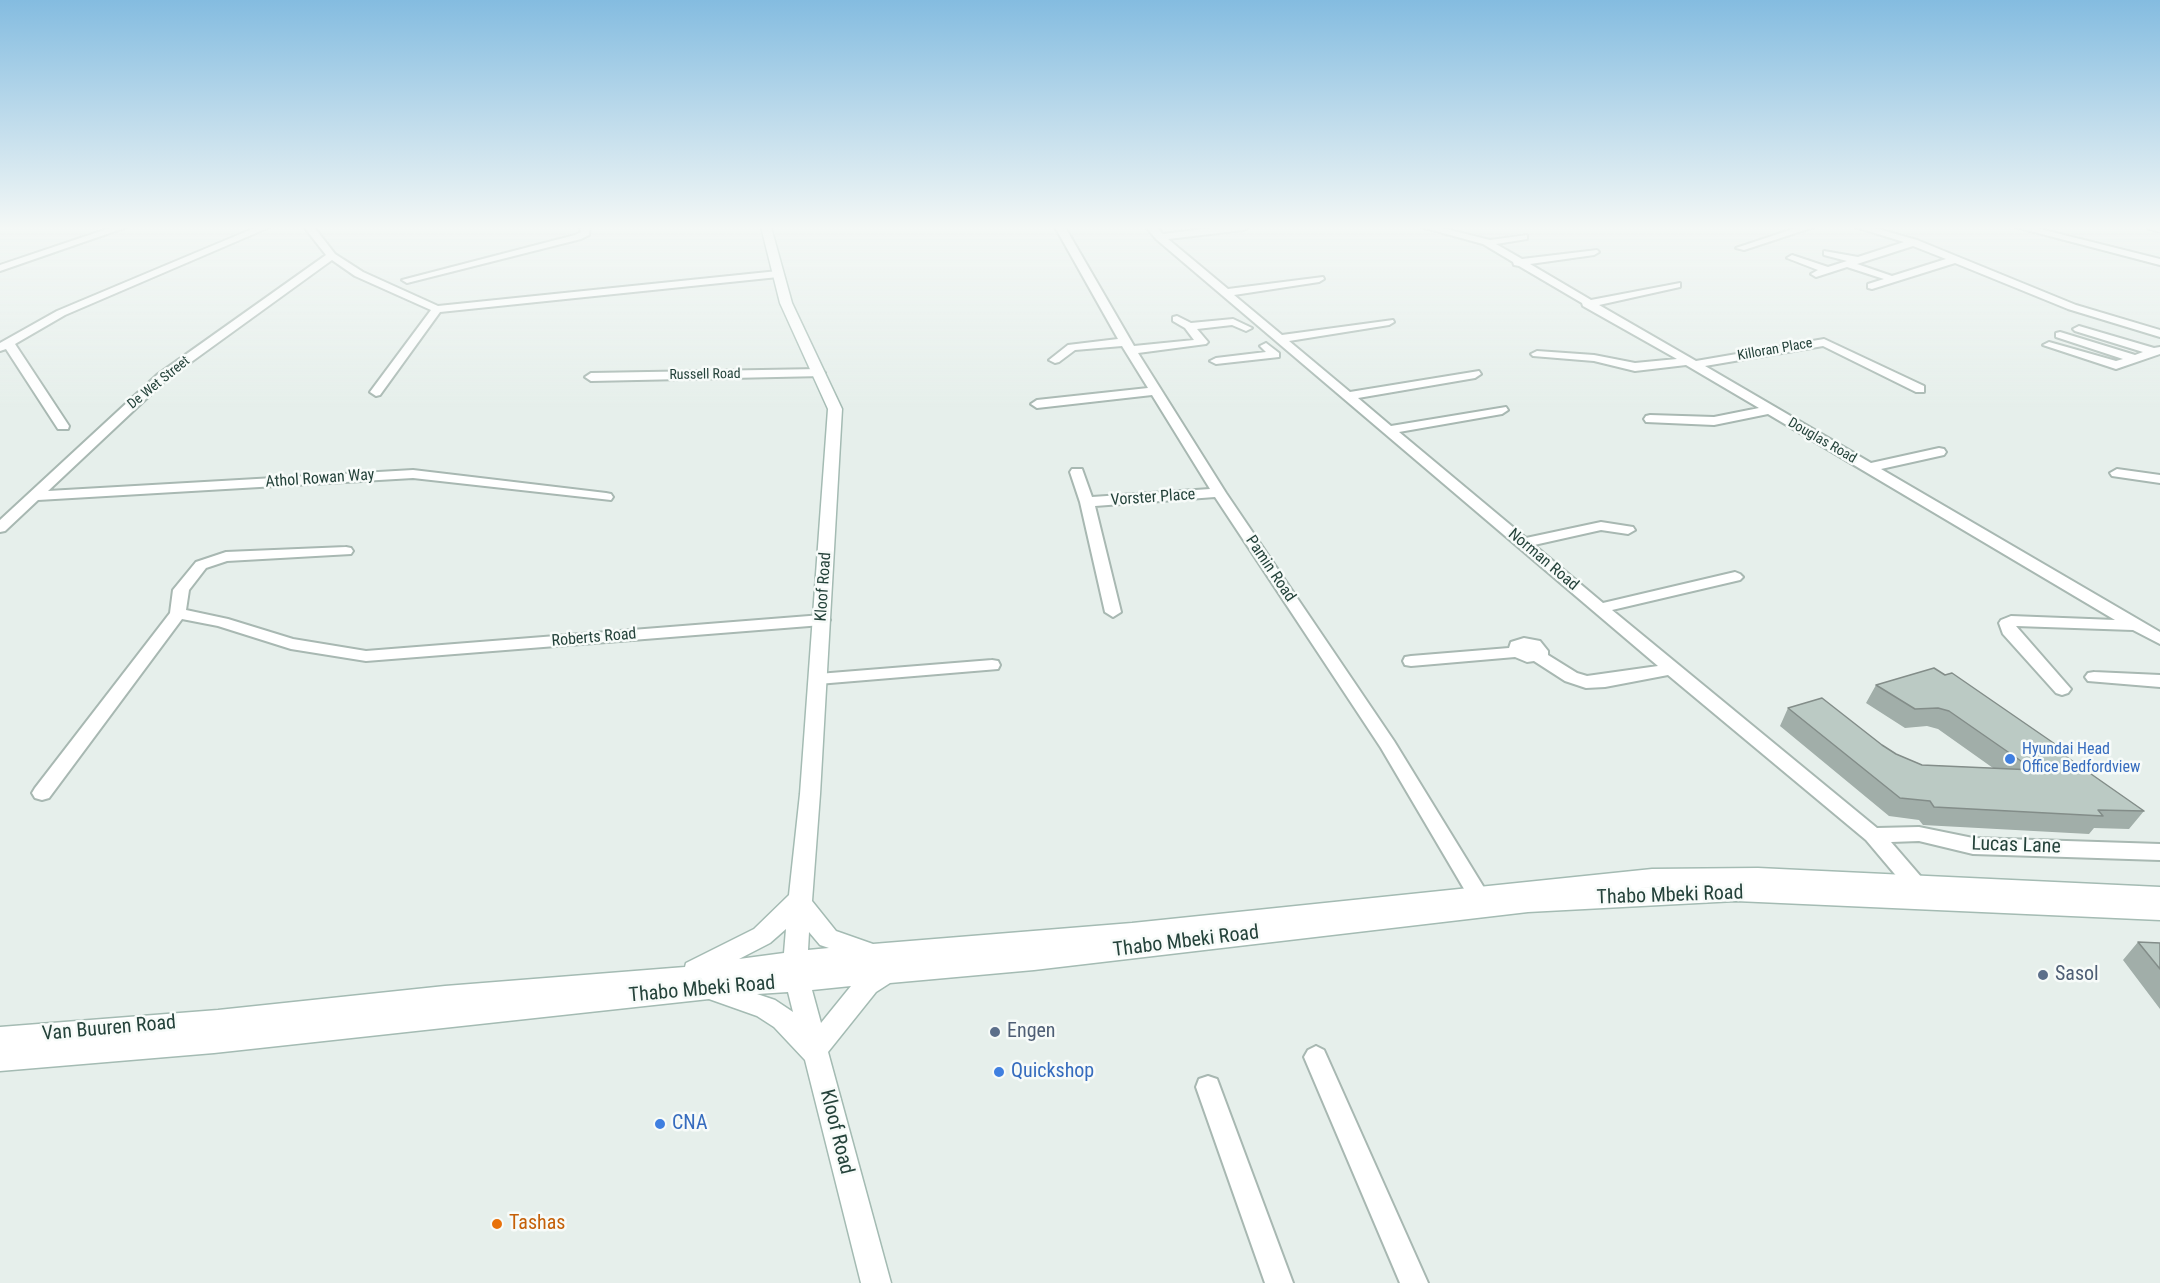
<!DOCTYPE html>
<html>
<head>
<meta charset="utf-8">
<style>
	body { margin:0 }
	canvas { display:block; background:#e6efeb }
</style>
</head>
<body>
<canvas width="2160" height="1283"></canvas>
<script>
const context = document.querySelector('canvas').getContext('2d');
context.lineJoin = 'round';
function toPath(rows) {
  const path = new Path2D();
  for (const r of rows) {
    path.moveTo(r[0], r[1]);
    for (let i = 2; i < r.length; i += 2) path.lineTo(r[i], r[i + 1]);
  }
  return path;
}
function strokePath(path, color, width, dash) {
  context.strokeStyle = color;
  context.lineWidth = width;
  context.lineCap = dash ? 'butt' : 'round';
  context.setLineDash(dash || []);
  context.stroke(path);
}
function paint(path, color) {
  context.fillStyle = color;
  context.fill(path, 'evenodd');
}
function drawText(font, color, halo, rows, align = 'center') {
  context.font = font + ' "Roboto Condensed",sans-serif';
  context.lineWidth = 5;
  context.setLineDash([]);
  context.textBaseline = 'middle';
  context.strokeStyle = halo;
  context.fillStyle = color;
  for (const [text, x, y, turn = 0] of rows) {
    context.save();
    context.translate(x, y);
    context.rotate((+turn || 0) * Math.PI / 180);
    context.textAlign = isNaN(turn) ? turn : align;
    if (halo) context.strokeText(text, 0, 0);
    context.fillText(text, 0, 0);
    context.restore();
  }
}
const minor = toPath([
	[113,227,127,227,0,271,0,265,113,227],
	[257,227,270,227,65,315,15,344,69,426,68,429,58,429,6,349,0,351,0,343,57,311,257,227],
	[304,227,314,227,335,254,363,272,438,306,778,271,783,274,778,277,440,312,380,395,376,396,370,392,431,310,355,276,332,260,165,381,48,491,413,470,606,493,611,494,613,497,611,500,413,478,38,500,5,531,0,532,0,520,157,375,326,255,304,227],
	[580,227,590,227,589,235,581,239,407,283,402,280,575,235,581,232,580,227],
	[1055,227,1065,227,1134,346,1194,340,1185,328,1173,321,1173,317,1177,316,1191,323,1233,319,1252,328,1246,331,1232,325,1197,329,1208,342,1206,344,1138,353,1226,493,1394,741,1491,899,1495,905,1491,911,1484,913,1477,911,1381,748,1215,497,1095,506,1121,612,1113,617,1105,612,1080,502,1070,472,1072,469,1082,469,1092,497,1210,489,1152,395,1037,408,1031,404,1037,400,1148,388,1122,346,1075,350,1059,362,1055,363,1049,360,1068,345,1118,339,1055,227],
	[1146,227,1156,227,1163,234,1219,227,1249,227,1244,230,1168,239,1228,289,1323,277,1324,279,1319,282,1234,295,1282,335,1393,320,1394,322,1389,325,1289,341,1350,392,1479,371,1481,374,1475,378,1358,398,1391,426,1506,407,1508,410,1502,414,1399,432,1526,538,1601,522,1633,527,1635,530,1628,534,1601,530,1534,545,1603,603,1735,572,1740,574,1743,577,1740,580,1612,610,1877,828,1919,827,1973,838,2160,844,2160,860,1973,854,1919,841,1891,842,1929,886,1932,892,1929,898,1922,900,1915,898,1866,840,1668,675,1605,687,1586,688,1565,681,1534,661,1527,662,1515,657,1411,666,1405,665,1403,661,1405,657,1411,656,1509,648,1511,642,1524,638,1540,641,1548,651,1548,655,1577,673,1587,676,1658,666,1156,239,1146,227],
	[1421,227,1438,227,1490,240,1527,235,1527,239,1496,244,1522,259,1597,250,1599,252,1594,255,1530,264,1591,300,1680,283,1680,287,1599,305,1696,361,1824,339,1924,386,1924,392,1916,392,1823,346,1705,366,1871,463,1939,448,1944,449,1946,452,1944,455,1881,469,2160,632,2160,644,2133,630,2016,626,2071,689,2068,693,2062,695,2056,693,2003,634,1999,623,2001,620,2011,616,2115,620,1768,414,1714,425,1646,422,1644,419,1646,416,1650,415,1714,417,1759,408,1686,365,1635,371,1594,361,1533,356,1531,354,1537,351,1594,355,1635,363,1677,359,1583,306,1582,303,1519,266,1514,265,1513,262,1483,244,1421,227],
	[1799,227,1814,227,1744,250,1736,248,1799,227],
	[1855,227,1871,227,1917,240,2076,305,2160,330,2160,337,2068,309,1955,263,1872,289,1868,288,1868,284,1884,279,1847,267,1816,277,1811,274,1818,270,1787,258,1792,255,1828,267,1847,261,1824,255,1824,251,1858,257,1904,242,1855,227],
	[1913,246,1946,259,1892,276,1857,264,1913,246],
	[2015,227,2032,227,2160,259,2160,265,2015,227],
	[2079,326,2154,348,2160,347,2160,354,2116,369,2043,345,2049,342,2116,361,2123,359,2056,337,2056,333,2060,332,2135,355,2143,352,2075,331,2073,329,2079,326],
	[1266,343,1279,353,1279,357,1216,364,1210,361,1216,358,1266,352,1260,346,1266,343],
	[819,369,825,373,823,376,591,381,585,377,591,373,819,369],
	[2117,469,2160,475,2160,483,2112,476,2110,473,2117,469],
	[346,547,351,548,353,551,351,554,227,561,206,568,189,590,186,610,228,619,293,639,366,651,822,615,830,620,822,625,366,661,291,649,218,626,182,619,49,798,42,800,35,798,32,793,35,788,170,613,173,590,196,562,226,552,346,547],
	[992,660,998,661,1000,665,998,669,818,684,812,683,809,679,812,675,818,674,992,660],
	[2094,672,2160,675,2160,687,2088,681,2085,677,2088,673,2094,672],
	[1316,1046,1324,1050,1428,1283,1400,1283,1304,1057,1308,1050,1316,1046],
	[1208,1076,1217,1079,1220,1087,1293,1283,1265,1283,1196,1087,1199,1079,1208,1076]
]);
const tertiary = toPath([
	[2147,227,2160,227,2160,232,2148,229,2147,227]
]);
const secondary = toPath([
	[761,227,771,227,792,303,842,409,820,794,812,901,836,931,873,944,1132,923,1652,869,1758,868,2160,887,2160,920,1736,901,1528,912,1034,970,890,983,876,992,828,1052,891,1283,861,1283,805,1060,774,1027,757,1016,709,999,214,1053,0,1071,0,1027,218,1010,445,986,685,967,686,963,754,929,789,895,800,794,828,409,780,303,761,227],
	[1672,886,1636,888,1652,887,1672,886],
	[786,929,784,953,739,959,770,943,786,929],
	[809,932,820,945,829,948,808,950,809,932],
	[851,986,821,1023,812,990,851,986],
	[788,992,793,1012,775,1000,757,994,788,992]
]);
strokePath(minor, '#a8b8b2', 4);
strokePath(tertiary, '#a8b8b2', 3);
strokePath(secondary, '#a4bbb3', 3);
paint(minor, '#fff');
paint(tertiary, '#fff');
paint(secondary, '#fff');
paint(toPath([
	[1876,685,2053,748,2144,811,2129,829,2094,828,2089,834,1923,825,1919,820,1889,816,1780,726,1788,708,1882,745,1896,754,1922,765,1993,768,1938,729,1927,726,1905,728,1866,703],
	[2138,942,2160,943,2160,1009,2123,960]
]), '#a1aea9');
const building = toPath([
	[1934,668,1945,675,1952,673,2055,744,2051,746,2144,811,2098,810,2103,816,1934,807,1930,801,1900,798,1788,708,1822,698,1882,745,1896,754,1922,765,2034,770,1949,711,1938,708,1915,709,1876,685,1934,668],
	[2138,942,2160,943,2160,969,2138,942]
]);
paint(building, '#bbcac4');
strokePath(building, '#838d89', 1.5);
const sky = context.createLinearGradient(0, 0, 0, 407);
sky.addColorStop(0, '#84bce0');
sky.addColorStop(0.56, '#f4f8f6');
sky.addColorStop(1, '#f4f8f600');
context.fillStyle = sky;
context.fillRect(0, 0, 2160, 407);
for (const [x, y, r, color] of [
	[2010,759,6,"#3f7fe0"],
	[2043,975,6,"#5c6f8a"],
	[995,1032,6,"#5c6f8a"],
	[999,1072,6,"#3f7fe0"],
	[660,1124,6,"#3f7fe0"],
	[497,1224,6,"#e8710a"]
]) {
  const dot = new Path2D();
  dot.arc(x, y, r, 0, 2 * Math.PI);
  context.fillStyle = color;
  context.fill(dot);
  strokePath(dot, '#f7fbf9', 2);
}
drawText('14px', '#24423a', '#f7fbf9', [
	["Killoran Place",1775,350,-10],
	["Russell Road",705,375,-1],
	["De Wet Street",159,383,-39],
	["Douglas Road",1822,441,30]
]);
drawText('16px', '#24423a', '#f7fbf9', [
	["Athol Rowan Way",320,479,-4],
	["Vorster Place",1153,498,-4],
	["Norman Road",1543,560,40],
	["Pamin Road",1270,569,56],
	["Kloof Road",824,587,-86],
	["Roberts Road",594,638,-5]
]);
drawText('16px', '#366cbe', '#f7fbf9', [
	["Hyundai Head",2022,750],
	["Office Bedfordview",2022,768]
], 'left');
drawText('20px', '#24423a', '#f7fbf9', [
	["Lucas Lane",2016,846,2],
	["Thabo Mbeki Road",1670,896,-2],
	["Thabo Mbeki Road",1186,942,-7],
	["Thabo Mbeki Road",702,990,-5],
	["Van Buuren Road",109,1029,-5],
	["Kloof Road",836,1132,76]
]);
drawText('20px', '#4e5e75', '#f7fbf9', [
	["Sasol",2055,975],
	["Engen",1007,1032]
], 'left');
drawText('20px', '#366cbe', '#f7fbf9', [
	["Quickshop",1011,1072],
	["CNA",672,1124]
], 'left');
drawText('20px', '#c56008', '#f7fbf9', [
	["Tashas",509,1224]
], 'left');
</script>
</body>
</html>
